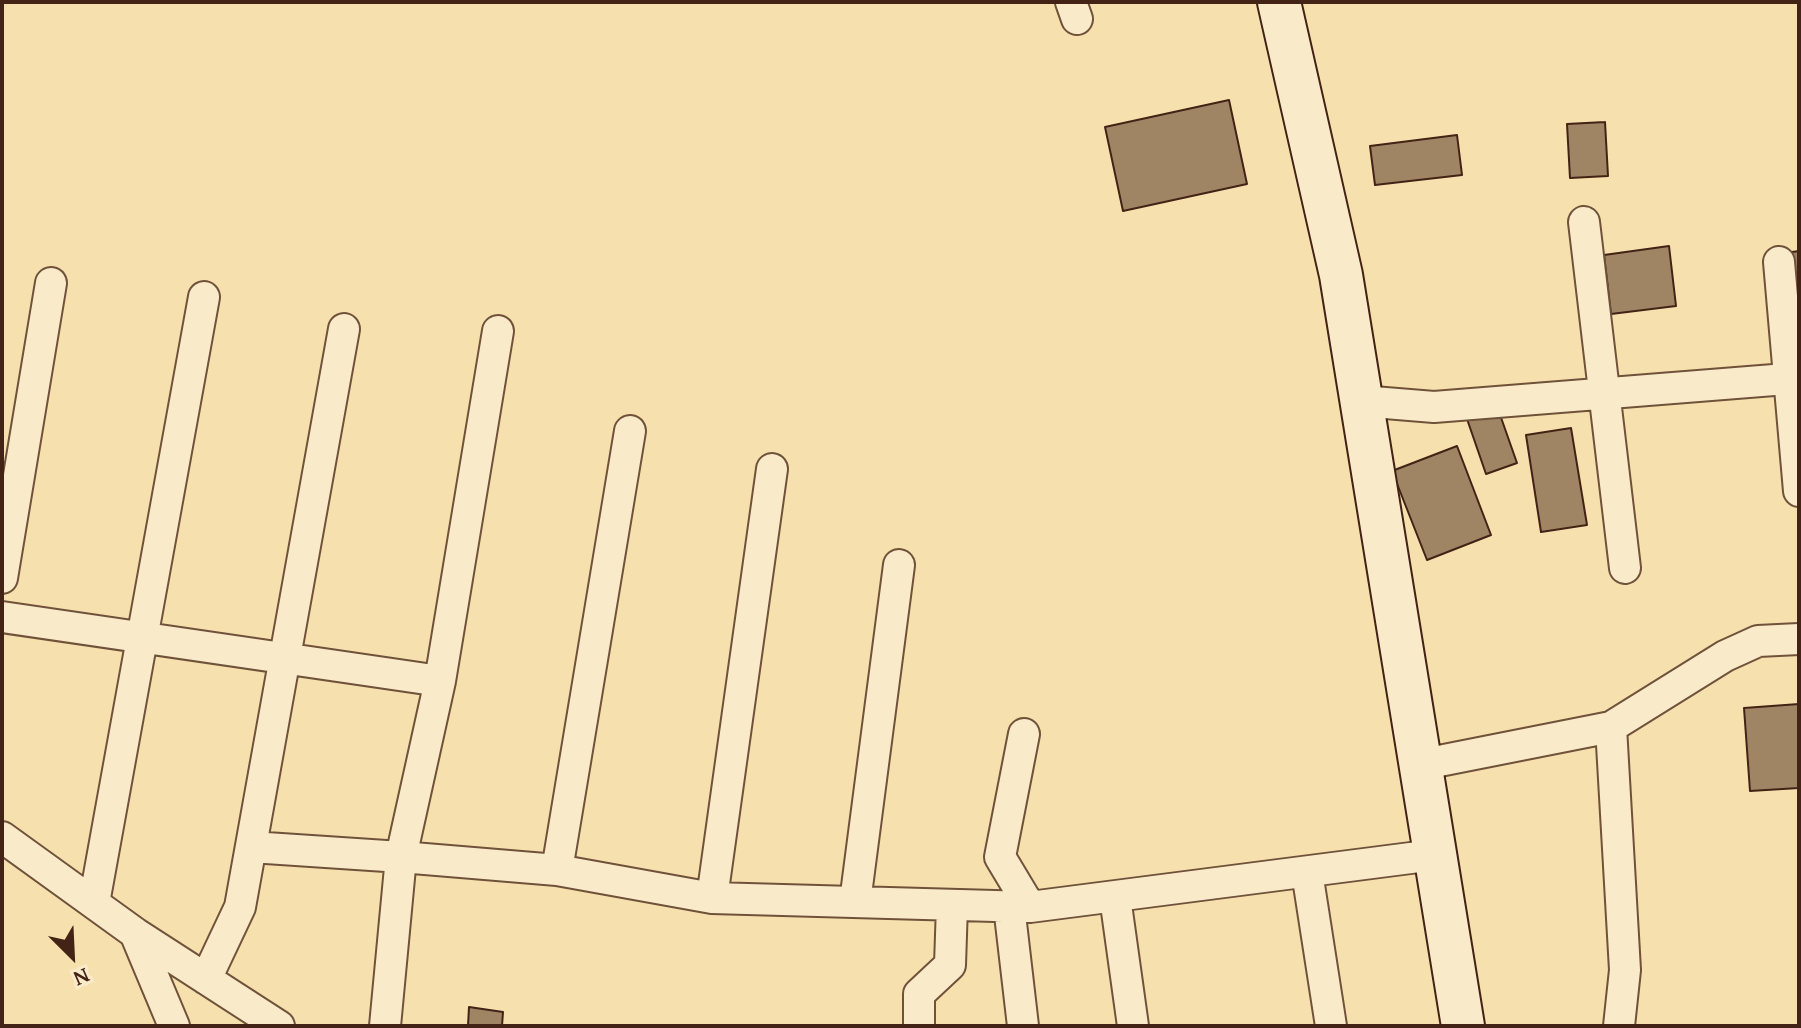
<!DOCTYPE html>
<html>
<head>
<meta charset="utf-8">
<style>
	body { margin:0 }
	#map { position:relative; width:1801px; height:1028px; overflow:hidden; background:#f6e0ae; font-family:"Gentium Book Plus",serif }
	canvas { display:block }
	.frame { position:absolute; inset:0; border:4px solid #432315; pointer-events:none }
	.north { position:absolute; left:32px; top:916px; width:80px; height:80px; -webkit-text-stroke:6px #f9ebca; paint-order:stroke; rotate:156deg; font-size:22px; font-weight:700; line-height:32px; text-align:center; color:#432315 }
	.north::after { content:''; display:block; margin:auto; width:28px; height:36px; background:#432315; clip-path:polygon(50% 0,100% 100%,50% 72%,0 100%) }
</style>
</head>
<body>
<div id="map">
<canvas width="1801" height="1028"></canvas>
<div class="frame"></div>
<div class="north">N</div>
</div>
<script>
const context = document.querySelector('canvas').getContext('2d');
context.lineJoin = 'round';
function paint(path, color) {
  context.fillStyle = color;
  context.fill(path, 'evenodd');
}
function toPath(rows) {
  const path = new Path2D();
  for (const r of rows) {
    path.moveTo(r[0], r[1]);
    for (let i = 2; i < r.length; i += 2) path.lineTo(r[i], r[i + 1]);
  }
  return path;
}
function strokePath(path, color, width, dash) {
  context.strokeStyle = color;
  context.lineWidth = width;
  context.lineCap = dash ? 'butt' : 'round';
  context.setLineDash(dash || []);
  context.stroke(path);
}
const building = toPath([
	[1229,100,1247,184,1123,211,1105,127,1229,100],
	[1605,122,1608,176,1570,178,1567,124,1605,122],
	[1457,135,1462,175,1375,185,1370,146,1457,135],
	[1669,246,1676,306,1611,314,1604,255,1669,246],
	[1799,251,1799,284,1795,284,1792,252,1799,251],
	[1498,409,1517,463,1486,474,1467,419,1498,409],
	[1571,428,1587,525,1541,532,1526,435,1571,428],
	[1457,446,1491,535,1427,560,1392,471,1457,446],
	[1799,704,1799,788,1750,791,1744,708,1799,704],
	[469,1007,503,1012,502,1026,468,1026,469,1007]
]);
paint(building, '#a08565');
strokePath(building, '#432315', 2);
const minor = toPath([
	[1071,2,1077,19],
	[1584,222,1625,568],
	[1779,262,1799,491],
	[1361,401,1434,407,1799,378],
	[2,578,51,283],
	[2,617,440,681],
	[1611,727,1725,656,1758,641,1799,639],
	[1024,734,1000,857,1030,907],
	[1419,765,1611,727,1625,970,1619,1026],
	[2,837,135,933],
	[251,847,401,857,440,681,498,331],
	[557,870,630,431],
	[1307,872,1331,1026],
	[1115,897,1133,1026],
	[712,898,772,469],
	[855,902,899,565],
	[94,903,204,297],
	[1009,906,1023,1026],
	[206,979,240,907,344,329],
	[174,1026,135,933,279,1026],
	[385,1026,401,857,557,870,712,898,1030,907,1434,855],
	[919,1026,919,994,950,965,952,905]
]);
const secondary = toPath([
	[1279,2,1341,275,1463,1026]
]);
strokePath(minor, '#70523b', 34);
strokePath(secondary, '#432315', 46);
strokePath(minor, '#f9ebca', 30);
strokePath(secondary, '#f9ebca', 42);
</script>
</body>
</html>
